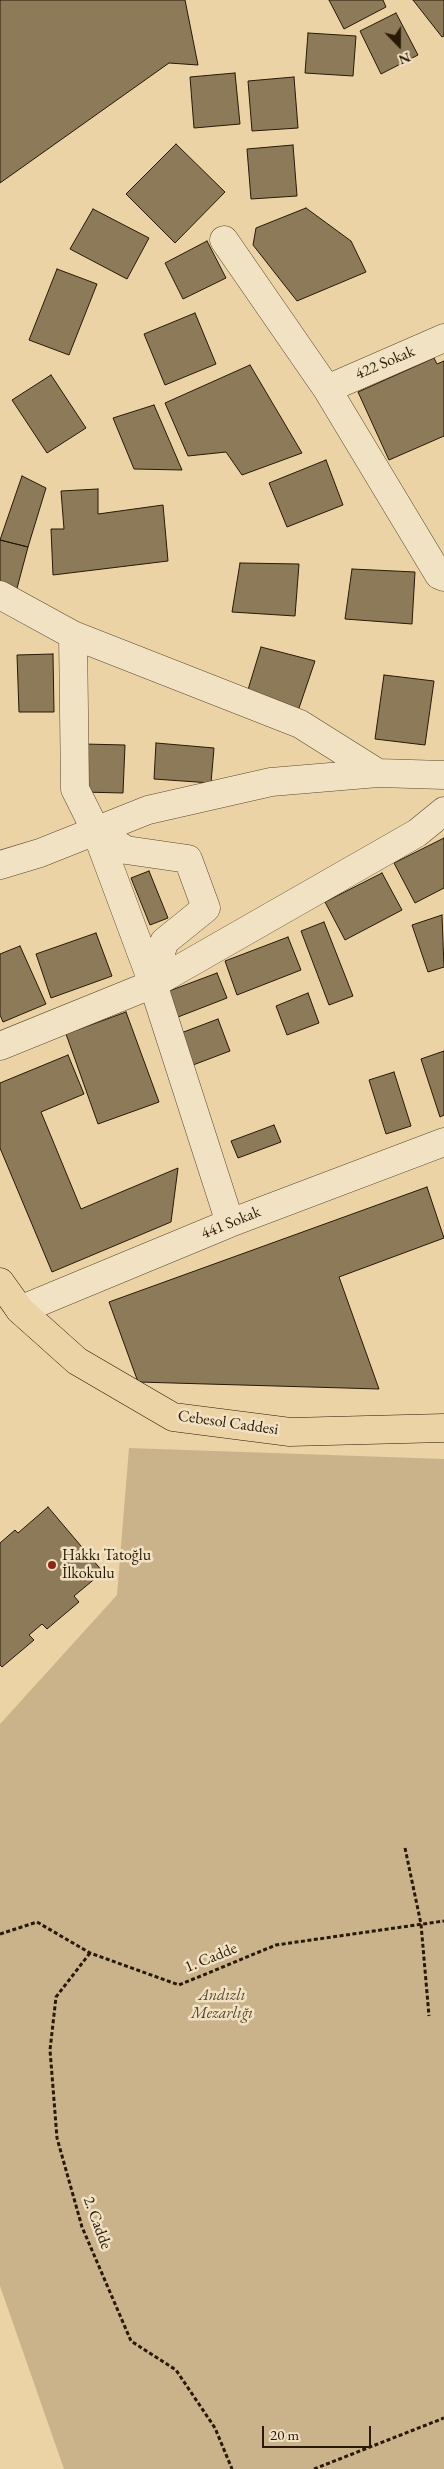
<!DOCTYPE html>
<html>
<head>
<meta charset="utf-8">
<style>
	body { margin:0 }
	#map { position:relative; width:444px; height:2469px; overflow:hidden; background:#ebd3a5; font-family:"EB Garamond",serif }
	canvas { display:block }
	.north { position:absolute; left:374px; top:20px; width:50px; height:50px; -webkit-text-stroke:4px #f2e2c4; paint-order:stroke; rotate:158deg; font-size:14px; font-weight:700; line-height:20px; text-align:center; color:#281906 }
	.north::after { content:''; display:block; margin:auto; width:18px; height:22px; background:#281906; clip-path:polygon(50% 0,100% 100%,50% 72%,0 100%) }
	.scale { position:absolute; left:262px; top:2426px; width:109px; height:22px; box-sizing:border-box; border:2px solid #281906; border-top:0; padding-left:6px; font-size:15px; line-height:18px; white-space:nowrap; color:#281906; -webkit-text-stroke:4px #f2e2c4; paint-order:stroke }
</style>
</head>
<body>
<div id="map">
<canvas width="444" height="2469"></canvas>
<div class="north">N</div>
<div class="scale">20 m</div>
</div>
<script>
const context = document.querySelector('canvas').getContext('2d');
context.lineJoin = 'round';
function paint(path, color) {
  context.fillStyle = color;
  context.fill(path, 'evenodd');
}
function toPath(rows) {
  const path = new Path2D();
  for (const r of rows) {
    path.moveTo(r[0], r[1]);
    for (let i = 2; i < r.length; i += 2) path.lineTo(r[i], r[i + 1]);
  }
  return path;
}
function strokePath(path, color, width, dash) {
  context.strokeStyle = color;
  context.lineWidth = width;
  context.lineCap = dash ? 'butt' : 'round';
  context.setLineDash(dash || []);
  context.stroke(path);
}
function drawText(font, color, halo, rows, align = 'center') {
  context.font = font + ' "EB Garamond",serif';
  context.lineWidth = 5;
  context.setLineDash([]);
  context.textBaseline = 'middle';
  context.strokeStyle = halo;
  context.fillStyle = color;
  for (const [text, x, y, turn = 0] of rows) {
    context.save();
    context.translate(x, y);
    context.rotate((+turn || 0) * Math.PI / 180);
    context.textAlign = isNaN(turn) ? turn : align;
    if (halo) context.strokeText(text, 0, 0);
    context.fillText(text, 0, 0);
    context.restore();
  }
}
paint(toPath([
	[129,1448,444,1459,444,2469,64,2469,0,2286,0,1724,117,1595]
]), '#cab38a');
const building = toPath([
	[0,0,185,0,198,65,169,63,0,183,0,0],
	[329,0,383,0,386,7,344,29,329,0],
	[413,0,444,0,444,36,442,37,413,0],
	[396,13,418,55,381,74,360,31,396,13],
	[308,33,356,36,353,76,305,73,308,33],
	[235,73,240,124,194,128,190,77,235,73],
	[294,77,298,128,252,131,248,81,294,77],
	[176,144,225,192,175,243,126,194,176,144],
	[293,145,297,196,251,199,247,149,293,145],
	[306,208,351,241,366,272,297,301,253,245,256,228,306,208],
	[93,209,149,238,127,279,70,249,93,209],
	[207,241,226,278,183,299,165,263,207,241],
	[57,269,97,284,69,355,29,340,57,269],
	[195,313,216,364,165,385,144,334,195,313],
	[434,358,437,364,444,361,444,436,389,460,358,392,434,358],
	[250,365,302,453,242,475,226,452,188,456,165,403,250,365],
	[51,375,86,428,47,453,12,400,51,375],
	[154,405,182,470,134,469,113,418,154,405],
	[326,460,343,505,287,527,269,483,326,460],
	[22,476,46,488,28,547,0,540,22,476],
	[98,489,98,514,163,505,168,561,53,575,51,529,64,529,61,491,98,489],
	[0,540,28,547,16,592,0,588,0,540],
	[240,563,299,564,295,616,232,612,240,563],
	[352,569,415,572,412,624,345,619,352,569],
	[261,647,315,661,298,711,247,693,261,647],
	[53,654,54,712,19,712,17,655,53,654],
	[384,675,434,681,425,745,375,739,384,675],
	[156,743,214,748,211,783,154,779,156,743],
	[84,744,125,745,123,793,82,792,84,744],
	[444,838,444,888,415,903,394,863,444,838],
	[149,871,168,918,150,925,131,878,149,871],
	[382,873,402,910,345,940,325,902,382,873],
	[442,915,444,967,428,972,412,925,442,915],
	[324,922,353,996,329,1005,301,931,324,922],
	[96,933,112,976,51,998,36,954,96,933],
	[288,937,301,970,237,995,225,961,288,937],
	[20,946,46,1004,3,1022,0,1015,0,954,20,946],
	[217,973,227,998,178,1017,169,991,217,973],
	[308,993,319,1023,287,1035,276,1006,308,993],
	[126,1012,159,1102,98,1124,66,1034,126,1012],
	[218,1019,230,1051,193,1065,181,1033,218,1019],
	[444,1051,444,1115,440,1117,421,1059,444,1051],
	[68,1055,84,1094,41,1112,81,1209,178,1168,171,1222,52,1272,0,1148,0,1083,68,1055],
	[394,1072,411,1126,386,1134,369,1080,394,1072],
	[274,1125,281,1142,238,1158,231,1141,274,1125],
	[427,1187,444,1238,339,1277,379,1389,138,1382,109,1302,427,1187],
	[48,1507,103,1572,74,1596,79,1602,47,1629,42,1624,29,1635,34,1640,2,1667,0,1665,0,1543,15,1530,18,1533,48,1507]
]);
paint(building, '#8d7a59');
strokePath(building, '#281906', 1);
const minor = toPath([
	[224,240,327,389,439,575,444,577],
	[327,389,444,338],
	[0,595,73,635,300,724,378,773,444,775],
	[73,635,75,789,96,831,153,984,230,1223],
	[96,831,126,850,188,859,206,908,164,942,153,984],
	[0,865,40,853,148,810,271,782,378,773],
	[0,1046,153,984,417,833,444,811],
	[20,1310,230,1223,444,1142]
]);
const major = toPath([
	[0,1282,20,1310,77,1361,173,1417,290,1432,444,1428]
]);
strokePath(minor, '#59482e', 29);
strokePath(major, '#281906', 29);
strokePath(toPath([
	[405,1848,421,1924,429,2016],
	[0,1934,37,1922,90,1953,179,1985,276,1945,444,1921],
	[90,1953,56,1997,50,2050,57,2138,82,2227,131,2341,176,2370,215,2428,232,2469],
	[314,2469,444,2418]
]), '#281906', 3, [4, 2.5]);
strokePath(minor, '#f2e2c4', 28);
strokePath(major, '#ebd3a5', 28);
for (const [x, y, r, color] of [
	[52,1565,5,"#8f2418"]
]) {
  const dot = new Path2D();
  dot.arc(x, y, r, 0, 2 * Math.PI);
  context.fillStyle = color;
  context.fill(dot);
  strokePath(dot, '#f2e2c4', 2);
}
drawText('16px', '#281906', '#f2e2c4', [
	["422 Sokak",385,363,-23],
	["441 Sokak",231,1223,-22],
	["Cebesol Caddesi",228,1423,8],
	["1. Cadde",211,1958,-22],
	["2. Cadde",97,2223,70]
]);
drawText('16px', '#281906', '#f2e2c4', [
	["Hakkı Tatoğlu",62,1556],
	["İlkokulu",62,1574]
], 'left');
drawText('italic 16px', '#59472e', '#f2e2c4', [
	["Andızlı",222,1996],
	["Mezarlığı",222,2014]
]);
</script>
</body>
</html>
